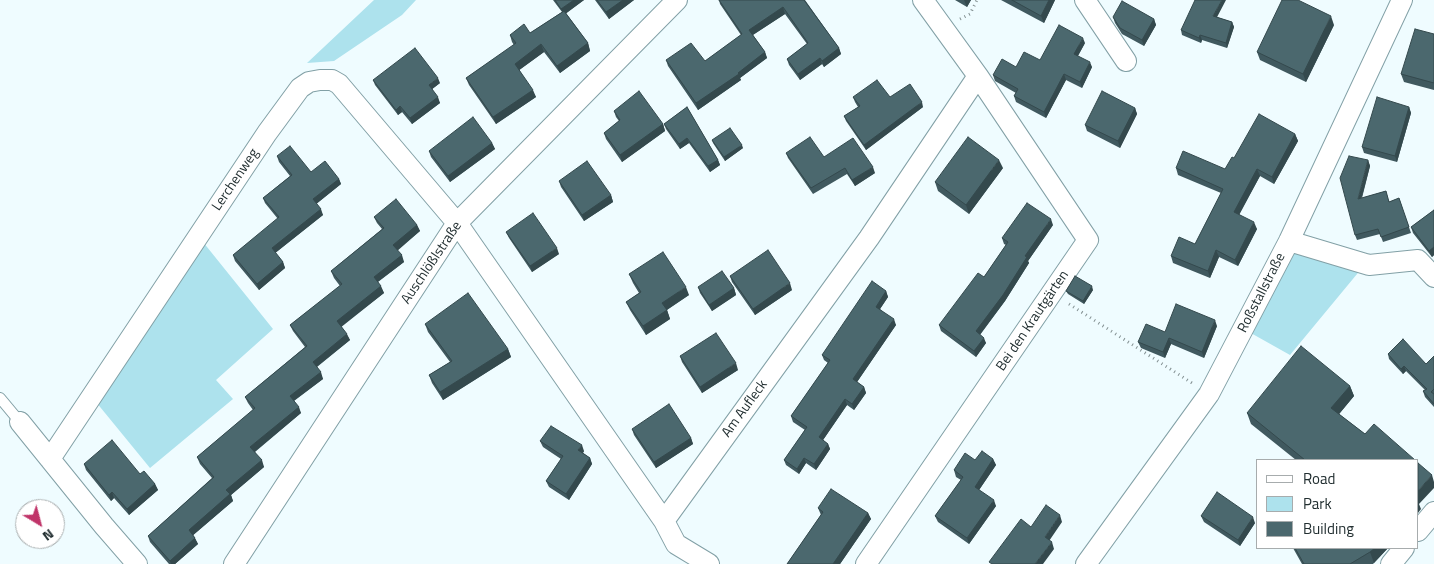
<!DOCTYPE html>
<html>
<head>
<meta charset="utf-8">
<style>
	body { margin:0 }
	#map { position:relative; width:1434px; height:564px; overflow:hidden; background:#effcff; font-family:"Titillium Web",sans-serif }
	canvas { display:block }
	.legend { position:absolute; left:1256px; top:459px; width:162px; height:90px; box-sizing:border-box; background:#fff; border:1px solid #a7acad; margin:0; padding:6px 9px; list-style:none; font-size:15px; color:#222f31 }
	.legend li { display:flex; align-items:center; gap:10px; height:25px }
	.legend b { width:25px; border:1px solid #a7acad }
	.north { position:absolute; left:15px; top:499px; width:50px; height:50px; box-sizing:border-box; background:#fff; border:1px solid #a7acad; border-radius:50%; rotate:143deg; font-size:14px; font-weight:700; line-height:20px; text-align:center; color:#222f31 }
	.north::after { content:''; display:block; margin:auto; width:18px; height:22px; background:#c03469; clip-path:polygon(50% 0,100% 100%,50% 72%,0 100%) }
</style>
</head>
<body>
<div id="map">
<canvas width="1434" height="564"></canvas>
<ul class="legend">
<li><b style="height:6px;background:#fff"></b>Road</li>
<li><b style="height:14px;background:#ade2ed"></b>Park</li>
<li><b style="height:14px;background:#4b686e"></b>Building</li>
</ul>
<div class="north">N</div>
</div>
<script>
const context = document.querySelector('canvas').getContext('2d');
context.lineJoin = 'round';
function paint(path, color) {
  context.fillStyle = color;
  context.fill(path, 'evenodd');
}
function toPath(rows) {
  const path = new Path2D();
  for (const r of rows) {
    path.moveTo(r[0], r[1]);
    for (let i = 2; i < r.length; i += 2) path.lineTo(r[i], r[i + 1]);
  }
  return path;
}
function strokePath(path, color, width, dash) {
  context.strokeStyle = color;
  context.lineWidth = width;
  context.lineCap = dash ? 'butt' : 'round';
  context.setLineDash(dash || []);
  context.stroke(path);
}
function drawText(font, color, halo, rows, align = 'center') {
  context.font = font + ' "Titillium Web",sans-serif';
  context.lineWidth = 5;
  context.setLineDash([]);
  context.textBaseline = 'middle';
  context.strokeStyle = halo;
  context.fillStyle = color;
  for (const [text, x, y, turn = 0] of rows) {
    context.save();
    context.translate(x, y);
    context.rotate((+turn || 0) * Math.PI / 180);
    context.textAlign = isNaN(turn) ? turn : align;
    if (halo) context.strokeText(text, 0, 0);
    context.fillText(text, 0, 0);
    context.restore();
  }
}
paint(toPath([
	[374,0,416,0,402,15,334,61,307,63],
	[203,242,273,329,216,380,233,399,150,468,96,402],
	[1292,247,1362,268,1290,355,1249,332]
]), '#ade2ed');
const service = toPath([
	[0,398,20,422]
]);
const minor = toPath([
	[1085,0,1126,61],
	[1289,241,1369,265,1418,260,1434,277],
	[20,422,104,526,137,564],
	[50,459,267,133,300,88,309,82,320,80,332,80,339,84,457,223,664,521,869,238,978,76,923,0],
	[664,521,676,544,709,564],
	[1418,531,1434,512],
	[234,564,457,223,677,0],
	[866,564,1088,240,978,76],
	[1086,564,1209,394,1289,241,1402,0],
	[1391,564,1404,548]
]);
strokePath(service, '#82a0a6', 12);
strokePath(minor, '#82a0a6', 22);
strokePath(toPath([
	[960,19,970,14,977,0],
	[1069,304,1192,383]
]), '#839092', 3, [1, 4]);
strokePath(service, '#fff', 10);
strokePath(minor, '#fff', 20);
paint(toPath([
	[553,0,584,0,566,13,588,43,590,51,560,73,544,52,519,70,536,97,496,124,469,85,466,78,514,45,512,42,510,35,530,33,562,12],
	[595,0,634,0,609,19],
	[719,0,805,0,839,48,841,54,824,67,822,64,800,80,789,65,787,59,807,44,785,14,753,35,765,52,767,58,740,78,741,80,698,110,668,66,666,60,705,61,741,35,720,4],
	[955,0,971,0,967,7],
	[1001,0,1055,0,1044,23],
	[1113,17,1154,19,1156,25,1144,46,1122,34,1115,23],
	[1217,17,1232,22,1234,27,1227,48,1202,40,1201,43,1182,35,1181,30],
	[1334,25,1306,82,1260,60,1257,52],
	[1434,34,1434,90,1404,82,1401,74],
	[1085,43,1078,56,1092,67,1082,88,1066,80,1046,118,1016,102,1014,96,1016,93,995,81,993,75,1016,67,1040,60],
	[373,80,440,83,432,89,440,103,412,124,402,112,398,115,375,85],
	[853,97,890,97,923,107,866,150,846,121,844,116,858,107,855,102],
	[687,107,718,160,720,165,710,172,689,143,680,149,666,129,664,124],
	[1409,107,1411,113,1397,162,1364,153,1362,147],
	[1135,108,1137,114,1120,148,1087,131,1085,125],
	[614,111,663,124,665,131,622,162,606,139,604,133,619,121,616,117],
	[1295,134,1298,141,1274,184,1260,176,1239,214,1257,229,1238,266,1219,257,1210,278,1173,263,1171,256,1195,244,1221,193,1178,175,1176,168,1225,169,1234,158],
	[712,140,743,148,725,161,713,143],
	[492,143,495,149,450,182,431,157,429,151],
	[786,153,824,157,875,173,855,186,847,174,813,194,788,158],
	[277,156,311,172,339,179,341,184,316,204,323,215,275,253,283,262,285,268,259,290,235,261,233,255,278,219,265,203,263,198,290,176,279,162],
	[1368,160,1370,166,1362,198,1386,191,1389,202,1399,198,1411,233,1383,242,1380,234,1357,240,1355,235],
	[1003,168,969,214,938,191,935,182],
	[559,181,611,195,613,202,584,221,561,187],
	[1434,210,1434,255,1432,257,1413,233,1411,227],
	[374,217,417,225,420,231,397,250,404,262,378,282,384,293,341,326,350,340,317,367,323,379,294,401,301,413,255,452,264,467,231,495,233,501,193,535,198,544,175,564,169,564,150,542,148,536,212,478,200,464,197,457,253,410,248,403,245,397,305,347,293,331,290,325,340,286,334,278,331,271,382,229,377,223],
	[1053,225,1028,261,1029,263,1005,301,980,335,986,343,976,357,941,331,939,325,984,277,1006,245,1004,244,1002,238],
	[506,232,559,254,532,272,509,238],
	[629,274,689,295,667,310,670,319,646,335,630,310,626,302,639,293,633,283],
	[730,276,792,290,755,315,732,282],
	[698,287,734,288,736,295,712,311,700,293],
	[1093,290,1084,304,1068,294,1066,291],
	[886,291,888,297,880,309,896,325,857,382,864,387,866,393,854,410,847,405,823,440,828,444,830,449,816,470,806,463,799,474,786,465,784,460,805,430,793,422,791,416,828,363,824,360,822,355],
	[425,324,508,349,511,357,443,400,432,383,429,375,450,362,428,332],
	[1217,326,1204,358,1171,344,1165,358,1141,348,1138,342,1165,332],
	[1388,354,1426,364,1434,356,1434,407,1425,397,1423,391,1425,390,1406,371,1403,374,1389,359],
	[680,356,738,370,702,393,682,362],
	[1350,386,1354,396,1339,414,1365,434,1415,460,1296,460,1251,424,1247,413],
	[632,429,691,438,693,444,656,468,634,435],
	[540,441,584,451,583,453,590,458,592,464,569,500,549,487,546,481,561,459,543,447],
	[993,459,996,465,979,490,996,506,969,544,938,522,935,516,961,480,956,477,954,470,975,460],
	[84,464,155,484,158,490,129,515,114,498,111,501,86,470],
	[818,508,868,513,871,519,840,564,787,564,821,515],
	[1201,516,1255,523,1240,546,1204,522],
	[1293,548,1388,548,1373,564,1302,564]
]), '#40595f');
paint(toPath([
	[574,0,584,0,564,15,561,9],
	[623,0,634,0,609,19,606,12],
	[964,0,971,0,967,7],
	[1049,0,1055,0,1044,23,1041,16],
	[1222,0,1226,0,1215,21,1213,16],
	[783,7,785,14,751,36,749,30],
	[1331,16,1334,25,1306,82,1303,74],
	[1154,19,1156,25,1144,46,1142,40],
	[1232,22,1234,27,1227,48,1226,43],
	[1200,35,1202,40,1201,43,1199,38],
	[1083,38,1085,43,1076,59,1074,54],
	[588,43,590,51,560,73,557,66],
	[541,44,544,52,518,71,515,64],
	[839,48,841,54,824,67,822,61],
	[765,52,767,58,740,78,741,80,698,110,696,103],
	[820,58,822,64,800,80,798,74],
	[1090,62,1092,67,1082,88,1080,82],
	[1064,74,1066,80,1046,118,1044,112],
	[438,78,440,83,431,90,429,85],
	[533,90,536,97,496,124,493,117],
	[438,97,440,103,412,124,410,118],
	[922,102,923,107,866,150,864,145],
	[400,106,402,112,398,115,396,110],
	[1409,107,1411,113,1397,162,1395,156],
	[1135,108,1137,114,1120,148,1118,141],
	[663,124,665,131,622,162,620,155],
	[1295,134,1298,141,1274,184,1272,177],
	[687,138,689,143,680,149,679,144],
	[492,143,495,149,450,182,448,176],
	[742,145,743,148,725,161,724,157],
	[718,160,720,165,710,172,708,166],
	[999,160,1003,168,969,214,966,205],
	[1368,160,1370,166,1360,204,1358,199],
	[873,167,875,173,855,186,852,180],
	[1257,169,1260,176,1237,219,1234,212],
	[339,179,341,184,315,205,313,199],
	[611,195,613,202,584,221,582,215],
	[321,209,323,215,274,254,272,248],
	[1051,219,1053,225,1028,261,1029,263,1005,301,978,337,976,331,1025,256],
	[1254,222,1257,229,1238,266,1235,260],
	[417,225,420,231,396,252,393,245],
	[1434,247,1434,255,1432,257,1429,251],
	[557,248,559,254,532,272,530,266],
	[1216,250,1219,257,1210,278,1208,271],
	[402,255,404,262,376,283,374,277],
	[283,262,285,268,259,290,257,284],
	[790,283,792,290,755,315,753,309],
	[381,286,384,293,340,328,337,321],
	[1092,286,1093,290,1084,304,1083,301],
	[686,287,689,295,665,311,662,303],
	[734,288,736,295,712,311,709,305],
	[886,291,888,297,878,312,876,307],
	[667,310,670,319,646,335,643,326],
	[894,319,896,325,855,385,853,379],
	[1215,320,1217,326,1204,358,1202,352],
	[347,334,350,340,315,368,313,362],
	[984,338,986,343,976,357,974,351],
	[1169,338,1171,344,1165,358,1163,352],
	[508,349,511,357,443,400,440,392],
	[736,363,738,370,702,393,700,387],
	[1404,366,1406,371,1403,374,1401,369],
	[321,372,323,379,292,402,290,396],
	[1350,386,1354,396,1335,419,1331,408],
	[864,387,866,393,854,410,852,404],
	[845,399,847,405,821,443,819,437],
	[299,407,301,413,253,453,250,447],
	[691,438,693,444,656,468,654,462],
	[828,444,830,449,816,470,814,464],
	[582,445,584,451,581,456,578,450],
	[590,458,592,464,569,500,566,494],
	[804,458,806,463,799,474,797,469],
	[993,459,996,465,977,493,975,487],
	[262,460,264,467,231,495,233,501,191,537,189,530,226,490],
	[1432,475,1434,482,1434,488,1419,504,1421,509,1418,513,1418,491],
	[155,484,158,490,129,515,127,509],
	[112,492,114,498,111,501,109,495],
	[994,500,996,506,969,544,967,538],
	[868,513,871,519,840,564,833,564],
	[1060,515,1062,522,1047,544,1045,537],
	[1253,517,1255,523,1240,546,1238,540],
	[195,538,198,544,175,564,171,564,170,561],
	[1052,542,1054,549,1043,564,1035,564],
	[1375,548,1388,548,1374,563,1370,552]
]), '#34494d');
const building = toPath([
	[555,0,574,0,561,9,555,0],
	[597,0,623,0,606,12,597,0],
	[719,0,804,0,839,48,822,61,820,58,798,74,787,59,808,43,783,7,749,30,765,52,738,73,739,74,696,103,666,60,691,43,705,61,742,34,719,0],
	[1012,0,1049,0,1041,16,1012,0],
	[1195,0,1222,0,1213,16,1232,22,1226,43,1200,35,1199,38,1181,30,1195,0],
	[1282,0,1298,0,1331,16,1303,74,1257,52,1282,0],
	[1122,1,1154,19,1142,40,1120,28,1113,17,1122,1],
	[564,11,588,43,557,66,541,44,515,64,533,90,493,117,466,78,516,43,510,35,524,24,530,33,564,11],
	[1059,25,1083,38,1074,54,1090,62,1080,82,1064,74,1044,112,1014,96,1018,89,993,75,1002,59,1016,67,1024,52,1040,60,1059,25],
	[1415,29,1434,34,1434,83,1401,74,1415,29],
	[415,48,438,78,429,85,438,97,410,118,400,106,396,110,373,80,415,48],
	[877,80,890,97,910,84,922,102,864,145,844,116,860,106,853,97,877,80],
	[639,91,663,124,620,155,604,133,620,120,614,111,639,91],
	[1102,91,1135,108,1118,141,1085,125,1102,91],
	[1377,97,1409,107,1395,156,1362,147,1377,97],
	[687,107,718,160,708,166,687,138,679,144,664,124,687,107],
	[1259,114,1295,134,1272,177,1257,169,1234,212,1254,222,1235,260,1216,250,1208,271,1171,256,1179,237,1195,244,1223,189,1176,168,1183,151,1225,169,1232,157,1234,158,1259,114],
	[473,117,492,143,448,176,429,151,473,117],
	[730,128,742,145,724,157,712,140,730,128],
	[810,137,824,157,853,138,873,167,852,180,845,168,811,188,786,153,810,137],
	[968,137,999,160,966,205,935,182,968,137],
	[290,146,311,172,325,161,339,179,313,199,321,209,272,248,283,262,257,284,233,255,279,217,263,198,292,175,277,156,290,146],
	[1349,156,1368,160,1358,199,1386,191,1389,202,1399,198,1409,227,1381,237,1378,229,1355,235,1340,178,1349,156],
	[587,161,611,195,582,215,559,181,587,161],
	[396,199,417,225,393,245,402,255,374,277,381,286,337,321,347,334,313,362,321,372,290,396,299,407,250,447,262,460,226,490,230,494,189,530,195,538,170,561,148,536,214,477,197,457,255,408,245,397,307,346,290,325,342,284,331,271,384,228,374,217,396,199],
	[1027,203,1051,219,1025,256,1027,257,1003,295,976,331,984,338,974,351,939,325,978,273,984,277,1008,242,1002,238,1027,203],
	[1434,210,1434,247,1429,251,1411,227,1434,210],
	[533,213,557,248,530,266,506,232,533,213],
	[768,250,790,283,753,309,730,276,768,250],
	[663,252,686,287,662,303,667,310,643,326,626,302,641,292,629,274,663,252],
	[722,271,734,288,709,305,698,287,722,271],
	[1075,276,1092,286,1083,301,1066,291,1075,276],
	[872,281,886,291,876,307,894,319,853,379,864,387,852,404,845,399,819,437,828,444,814,464,804,458,797,469,784,460,807,427,791,416,830,360,822,355,872,281],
	[468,293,508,349,440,392,429,375,452,361,425,324,468,293],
	[1176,304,1215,320,1202,352,1169,338,1163,352,1138,342,1146,324,1165,332,1176,304],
	[716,333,736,363,700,387,680,356,716,333],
	[1403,339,1426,364,1434,356,1434,389,1431,392,1434,394,1434,404,1423,391,1427,389,1404,366,1401,369,1388,354,1403,339],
	[1301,346,1350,386,1331,408,1365,434,1374,424,1415,460,1305,460,1247,413,1301,346],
	[669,404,691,438,654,462,632,429,669,404],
	[551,426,582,445,578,450,590,458,566,494,546,481,563,456,540,441,551,426],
	[112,440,140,474,144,471,155,484,127,509,112,492,109,495,84,464,112,440],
	[982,451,993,459,975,487,994,500,967,538,935,516,963,477,954,470,965,453,975,460,982,451],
	[1418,463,1432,475,1418,491,1418,463],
	[831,489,868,513,833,564,787,564,823,512,818,508,831,489],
	[1217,492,1253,517,1238,540,1201,516,1217,492],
	[1046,505,1060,515,1045,537,1052,542,1035,564,992,564,989,562,1021,519,1031,527,1046,505],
	[1295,548,1375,548,1370,552,1350,564,1304,564,1295,548]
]);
paint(building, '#4b686e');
strokePath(building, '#34494d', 1);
drawText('14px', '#222f31', '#fff', [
	["Lerchenweg",236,180,-56],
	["Auschlößlstraße",432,263,-56],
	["Roßstallstraße",1262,293,-63],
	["Bei den Krautgärten",1033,321,-56],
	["Am Aufleck",745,409,-54]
]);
</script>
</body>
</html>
